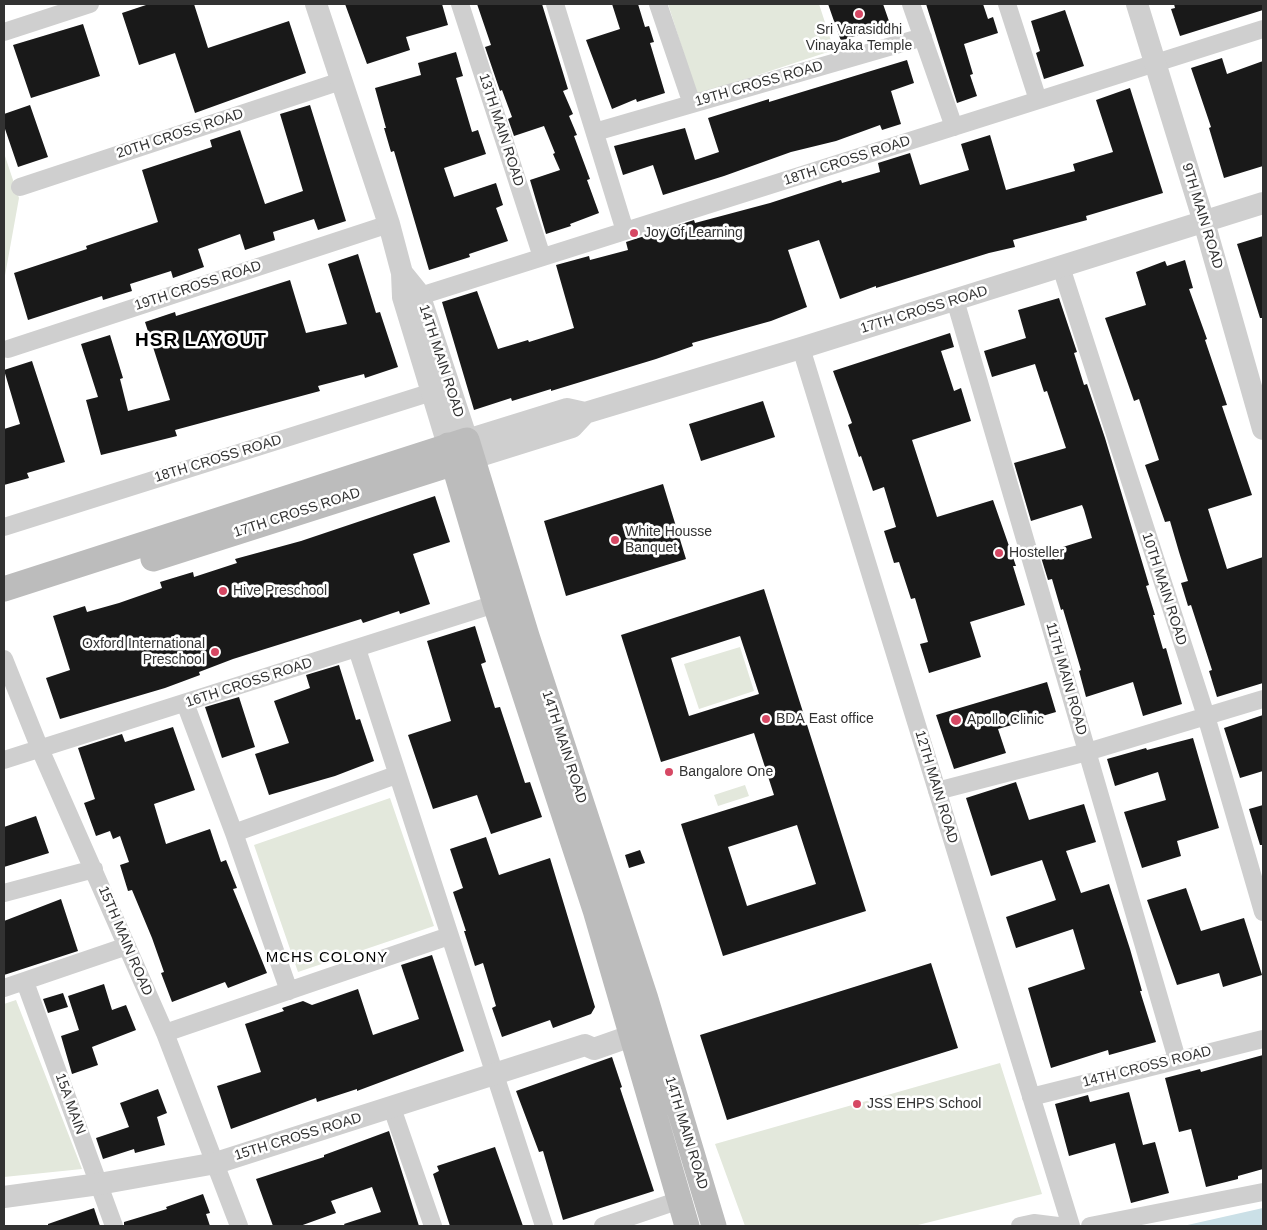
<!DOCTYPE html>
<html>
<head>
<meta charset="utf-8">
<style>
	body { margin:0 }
	#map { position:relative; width:1267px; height:1230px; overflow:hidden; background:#fff; font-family:Arial,sans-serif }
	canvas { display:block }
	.frame { position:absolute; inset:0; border:5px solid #323232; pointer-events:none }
</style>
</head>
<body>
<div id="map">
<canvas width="1267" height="1230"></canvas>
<div class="frame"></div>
</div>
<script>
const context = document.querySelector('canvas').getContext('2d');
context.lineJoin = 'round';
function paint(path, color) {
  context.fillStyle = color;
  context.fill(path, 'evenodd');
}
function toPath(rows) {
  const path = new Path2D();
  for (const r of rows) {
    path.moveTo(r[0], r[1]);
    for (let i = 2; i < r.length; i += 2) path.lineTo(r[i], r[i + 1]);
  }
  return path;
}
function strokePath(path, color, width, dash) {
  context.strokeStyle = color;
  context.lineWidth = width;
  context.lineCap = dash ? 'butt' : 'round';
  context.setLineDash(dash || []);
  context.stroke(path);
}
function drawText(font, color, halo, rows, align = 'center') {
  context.font = font + ' Arial,sans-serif';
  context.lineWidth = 5;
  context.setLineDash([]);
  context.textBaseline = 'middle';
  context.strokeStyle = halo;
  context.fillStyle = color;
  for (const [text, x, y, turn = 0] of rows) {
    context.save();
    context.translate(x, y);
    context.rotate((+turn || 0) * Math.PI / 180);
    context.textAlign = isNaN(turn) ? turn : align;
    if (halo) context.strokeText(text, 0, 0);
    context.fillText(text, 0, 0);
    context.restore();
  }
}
paint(toPath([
	[668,4,819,4,834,50,697,95],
	[4,153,19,198,4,281],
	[740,647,754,691,699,709,684,664],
	[745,785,749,796,718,806,714,795],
	[390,798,434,926,298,972,254,845],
	[16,1000,82,1169,4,1177,4,1004],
	[1000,1063,1042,1194,914,1226,745,1226,715,1144]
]), '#e3e8dc');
paint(toPath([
	[1263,1208,1263,1226,1183,1226]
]), '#cbe0e7');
paint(toPath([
	[149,4,194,4,208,48,289,21,306,73,195,113,175,53,139,65,122,13],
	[345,4,442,4,448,25,406,37,410,50,367,64],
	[477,4,542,4,568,89,563,91,573,114,569,116,577,135,574,136,590,179,587,180,599,213,570,224,571,226,546,234,530,180,560,170,553,154,555,153,544,126,514,136,508,119,512,117,502,90,500,91,485,47,491,45],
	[612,4,638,4,645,27,649,26,654,42,650,43,665,93,637,102,636,99,612,109,586,40,620,29],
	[828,4,883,4,890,24,841,41],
	[926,4,983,4,988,19,993,17,998,33,964,44,973,74,970,75,977,96,957,103],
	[1174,4,1263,4,1263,10,1180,36,1171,9,1175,8],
	[1065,10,1084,66,1044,79,1036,53,1040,51,1031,21],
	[83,24,100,76,31,98,13,45],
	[456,52,463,76,456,78,472,132,478,130,486,154,444,168,454,197,496,183,503,205,496,208,508,241,469,254,470,257,429,270,394,151,391,152,384,128,386,128,375,88,421,75,418,63],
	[1222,58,1227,74,1263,61,1263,166,1224,178,1209,128,1211,127,1191,68],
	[907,60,914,83,891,91,901,124,882,130,880,125,836,141,791,152,724,176,663,195,653,165,623,175,614,146,685,128,695,160,719,152,708,118,769,99,769,102],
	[1130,88,1163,193,1086,216,1087,220,1013,240,1015,247,989,253,876,288,876,286,840,299,819,240,788,250,807,307,771,321,692,343,693,346,656,359,551,391,551,389,512,401,511,398,474,410,442,302,477,291,498,349,528,340,529,342,574,328,556,265,589,256,590,260,628,250,626,242,694,220,695,223,770,203,841,180,842,183,880,172,878,163,910,153,920,185,969,170,961,144,990,135,1006,190,1075,171,1073,164,1113,152,1096,100],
	[30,105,48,157,18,167,4,126,4,114],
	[310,105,346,221,318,230,314,219,273,232,275,240,245,250,240,234,198,249,204,267,173,278,171,271,130,284,132,291,103,300,102,296,28,320,14,273,87,249,86,246,158,222,142,170,212,147,210,140,240,130,265,204,303,191,280,114],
	[1263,236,1263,318,1260,318,1237,244],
	[358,254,376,313,380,312,398,367,365,378,364,374,318,386,320,391,175,430,177,436,101,455,86,400,98,397,81,344,110,335,123,378,120,379,128,411,170,400,145,322,175,312,176,316,290,280,306,333,347,324,328,264],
	[1185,260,1193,288,1189,289,1207,339,1205,340,1227,405,1222,406,1252,495,1208,509,1227,569,1263,557,1263,683,1217,697,1209,671,1212,670,1191,605,1188,606,1181,583,1188,581,1179,552,1170,521,1165,522,1145,465,1159,460,1139,399,1134,401,1105,318,1146,305,1136,272,1165,261,1167,266],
	[1059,298,1077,352,1074,353,1084,385,1087,384,1105,438,1149,585,1146,586,1155,615,1153,615,1163,649,1166,648,1182,704,1143,716,1133,682,1086,697,1079,671,1081,670,1063,609,1061,610,1052,579,1048,580,1040,554,1092,538,1084,510,1082,505,1031,521,1014,463,1066,448,1047,391,1044,392,1035,364,992,377,984,351,1026,338,1018,310],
	[950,333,954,347,941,351,954,391,961,388,971,421,912,440,937,517,993,500,1016,566,1013,566,1025,605,970,622,981,657,929,673,920,644,928,642,915,598,911,599,899,562,894,563,884,531,896,527,884,487,873,491,861,456,859,457,848,425,852,423,833,371],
	[32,361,65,462,27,473,29,478,4,485,4,429,20,424,4,370],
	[763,401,775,437,701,461,689,424],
	[663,484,686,559,566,596,544,521],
	[435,496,450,542,413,554,430,604,400,614,399,611,363,623,361,619,233,659,199,672,200,675,165,688,60,719,46,678,70,670,53,616,85,606,87,612,119,603,162,588,160,582,193,572,194,577,237,563,235,559,301,541],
	[764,589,866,911,723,956,681,824,774,795,754,733,661,762,621,635],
	[740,636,759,694,689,716,671,658],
	[797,825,816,884,747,906,728,847],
	[475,626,486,662,481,664,495,708,500,707,525,783,530,782,542,817,491,834,477,795,433,809,408,735,451,721,427,641],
	[339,665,356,720,360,719,374,761,335,776,269,795,255,754,289,743,274,701,310,688,306,675],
	[1047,682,1056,712,998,729,1006,753,954,769,936,715],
	[239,697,255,747,222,758,205,707],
	[1263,715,1263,771,1240,778,1224,728],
	[173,727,195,790,154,804,166,844,210,829,221,862,226,860,237,888,233,889,267,973,228,988,225,982,172,1002,161,973,164,972,152,938,132,890,128,891,120,865,129,862,120,836,113,839,110,831,96,836,84,803,95,799,78,748,122,734,125,742],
	[1193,738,1219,828,1177,841,1181,856,1142,868,1124,812,1166,800,1158,772,1115,786,1107,759,1146,748,1147,750],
	[1016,782,1029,820,1084,804,1096,842,1066,851,1081,893,1109,884,1130,949,1142,991,1140,991,1156,1042,1109,1055,1108,1050,1051,1068,1028,988,1085,969,1073,929,1016,948,1006,917,1056,900,1042,860,991,876,966,798],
	[1263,805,1263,845,1260,845,1249,809],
	[36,816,49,853,4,867,4,827],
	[486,837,499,875,550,858,595,1007,591,1014,553,1028,550,1020,502,1037,492,1008,496,1006,483,963,475,966,464,931,466,931,453,892,463,888,450,849],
	[640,850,645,863,629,868,625,855],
	[1186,888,1201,931,1244,918,1262,975,1223,987,1219,973,1177,985,1147,900],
	[61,899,78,951,4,975,4,921],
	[432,955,464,1051,357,1091,357,1089,317,1102,316,1098,231,1129,217,1086,261,1072,245,1024,284,1011,282,1008,303,1001,312,1005,358,989,373,1035,419,1019,401,965],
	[931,963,958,1048,727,1120,700,1035],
	[104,984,112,1010,126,1005,136,1030,92,1047,98,1065,72,1074,61,1036,79,1030,68,996],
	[63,993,68,1007,48,1013,43,999],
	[1263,1055,1263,1169,1238,1176,1238,1179,1206,1187,1191,1129,1179,1132,1165,1078,1200,1069,1201,1072],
	[612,1057,622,1087,620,1088,654,1191,563,1220,543,1151,539,1152,516,1091],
	[158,1089,167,1113,157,1117,165,1145,135,1153,134,1149,103,1159,96,1138,129,1127,120,1103],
	[1129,1092,1143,1145,1155,1142,1169,1193,1131,1203,1115,1143,1069,1156,1055,1104,1088,1095,1090,1102],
	[389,1131,419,1226,345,1226,344,1224,381,1212,372,1187,331,1201,336,1213,300,1226,273,1226,256,1179,324,1157,324,1155],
	[495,1147,523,1226,450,1226,433,1174,439,1171,437,1166],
	[203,1194,210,1213,206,1214,210,1226,124,1226,124,1222,167,1209,166,1207],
	[94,1208,100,1226,48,1226,48,1224]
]), '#191919');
strokePath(toPath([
	[460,4,542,257],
	[555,4,625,231],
	[658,4,692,104],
	[911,4,954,127],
	[1007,4,1038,100],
	[4,32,90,4],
	[595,132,923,37],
	[20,187,341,81],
	[1061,267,1206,716,1263,912],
	[420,296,1263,29],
	[955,300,1177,1059],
	[801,348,1071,1226],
	[8,349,389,224],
	[4,527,432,392],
	[357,649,544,1226],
	[4,659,40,749,165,1033,239,1226],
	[185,703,234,833,289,991],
	[4,760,495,604],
	[937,791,1087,752,1263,699],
	[234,833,396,775],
	[4,893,94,869],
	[25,982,114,1226],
	[4,988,127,946],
	[165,1033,449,936],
	[1031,1097,1263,1039],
	[392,1108,433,1226],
	[603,1226,680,1200],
	[1020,1226,1034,1223,1058,1226],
	[1090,1226,1263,1192]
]), '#cfcfcf', 18);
strokePath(toPath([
	[316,4,389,224,402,273,403,297,448,445],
	[1137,4,1204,222,1263,429],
	[402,273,419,294,467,440,567,409,585,413],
	[473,458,572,427,585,413,801,348,1263,203],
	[4,1197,99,1184,216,1163,585,1045,594,1049,648,1030]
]), '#cfcfcf', 22);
strokePath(toPath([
	[448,445,495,604,595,910,687,1226],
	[153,559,470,458],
	[4,589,467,440,527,636,646,999,714,1226]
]), '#bcbcbc', 25);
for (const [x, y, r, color] of [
	[859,14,5,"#d64864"],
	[634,233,5,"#d64864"],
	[615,540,5,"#d64864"],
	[999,553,5,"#d64864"],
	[223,591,5,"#d64864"],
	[215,652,5,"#d64864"],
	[766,719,5,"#d64864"],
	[956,720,6,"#d64864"],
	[669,772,5,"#d64864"],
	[857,1104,5,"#d64864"]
]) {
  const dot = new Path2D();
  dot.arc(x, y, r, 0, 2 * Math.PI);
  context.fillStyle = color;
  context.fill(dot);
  strokePath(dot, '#fff', 2);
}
drawText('14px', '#323232', '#fff', [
	["Sri Varasiddhi",859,30,"center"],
	["Vinayaka Temple",859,46,"center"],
	["Joy Of Learning",644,233],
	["White Housse",625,532],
	["Banquet",625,548],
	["Hosteller",1009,553],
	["Hive Preschool",233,591],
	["Oxford International",205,644,"right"],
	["Preschool",205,660,"right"],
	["BDA East office",776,719],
	["Apollo Clinic",967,720],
	["Bangalore One",679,772],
	["JSS EHPS School",867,1104]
], 'left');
drawText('14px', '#323232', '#fff', [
	["19TH CROSS ROAD",759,84,-16],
	["13TH MAIN ROAD",501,130,72],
	["20TH CROSS ROAD",180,134,-18],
	["18TH CROSS ROAD",847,161,-18],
	["9TH MAIN ROAD",1202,216,73],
	["19TH CROSS ROAD",198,286,-18],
	["17TH CROSS ROAD",924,310,-17],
	["14TH MAIN ROAD",441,361,72],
	["18TH CROSS ROAD",218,459,-17],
	["17TH CROSS ROAD",297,513,-18],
	["10TH MAIN ROAD",1164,589,72],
	["11TH MAIN ROAD",1066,679,74],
	["16TH CROSS ROAD",249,683,-18],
	["14TH MAIN ROAD",564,747,72],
	["12TH MAIN ROAD",936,787,73],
	["15TH MAIN ROAD",125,941,67],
	["14TH CROSS ROAD",1147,1067,-14],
	["15A MAIN",70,1104,70],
	["14TH MAIN ROAD",686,1133,73],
	["15TH CROSS ROAD",298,1137,-17]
]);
context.letterSpacing = '1px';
drawText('15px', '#000', '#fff', [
	["MCHS COLONY",327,958]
]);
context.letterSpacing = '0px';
context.letterSpacing = '1px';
drawText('bold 19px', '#000', '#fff', [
	["HSR LAYOUT",201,341]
]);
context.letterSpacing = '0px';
</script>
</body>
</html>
